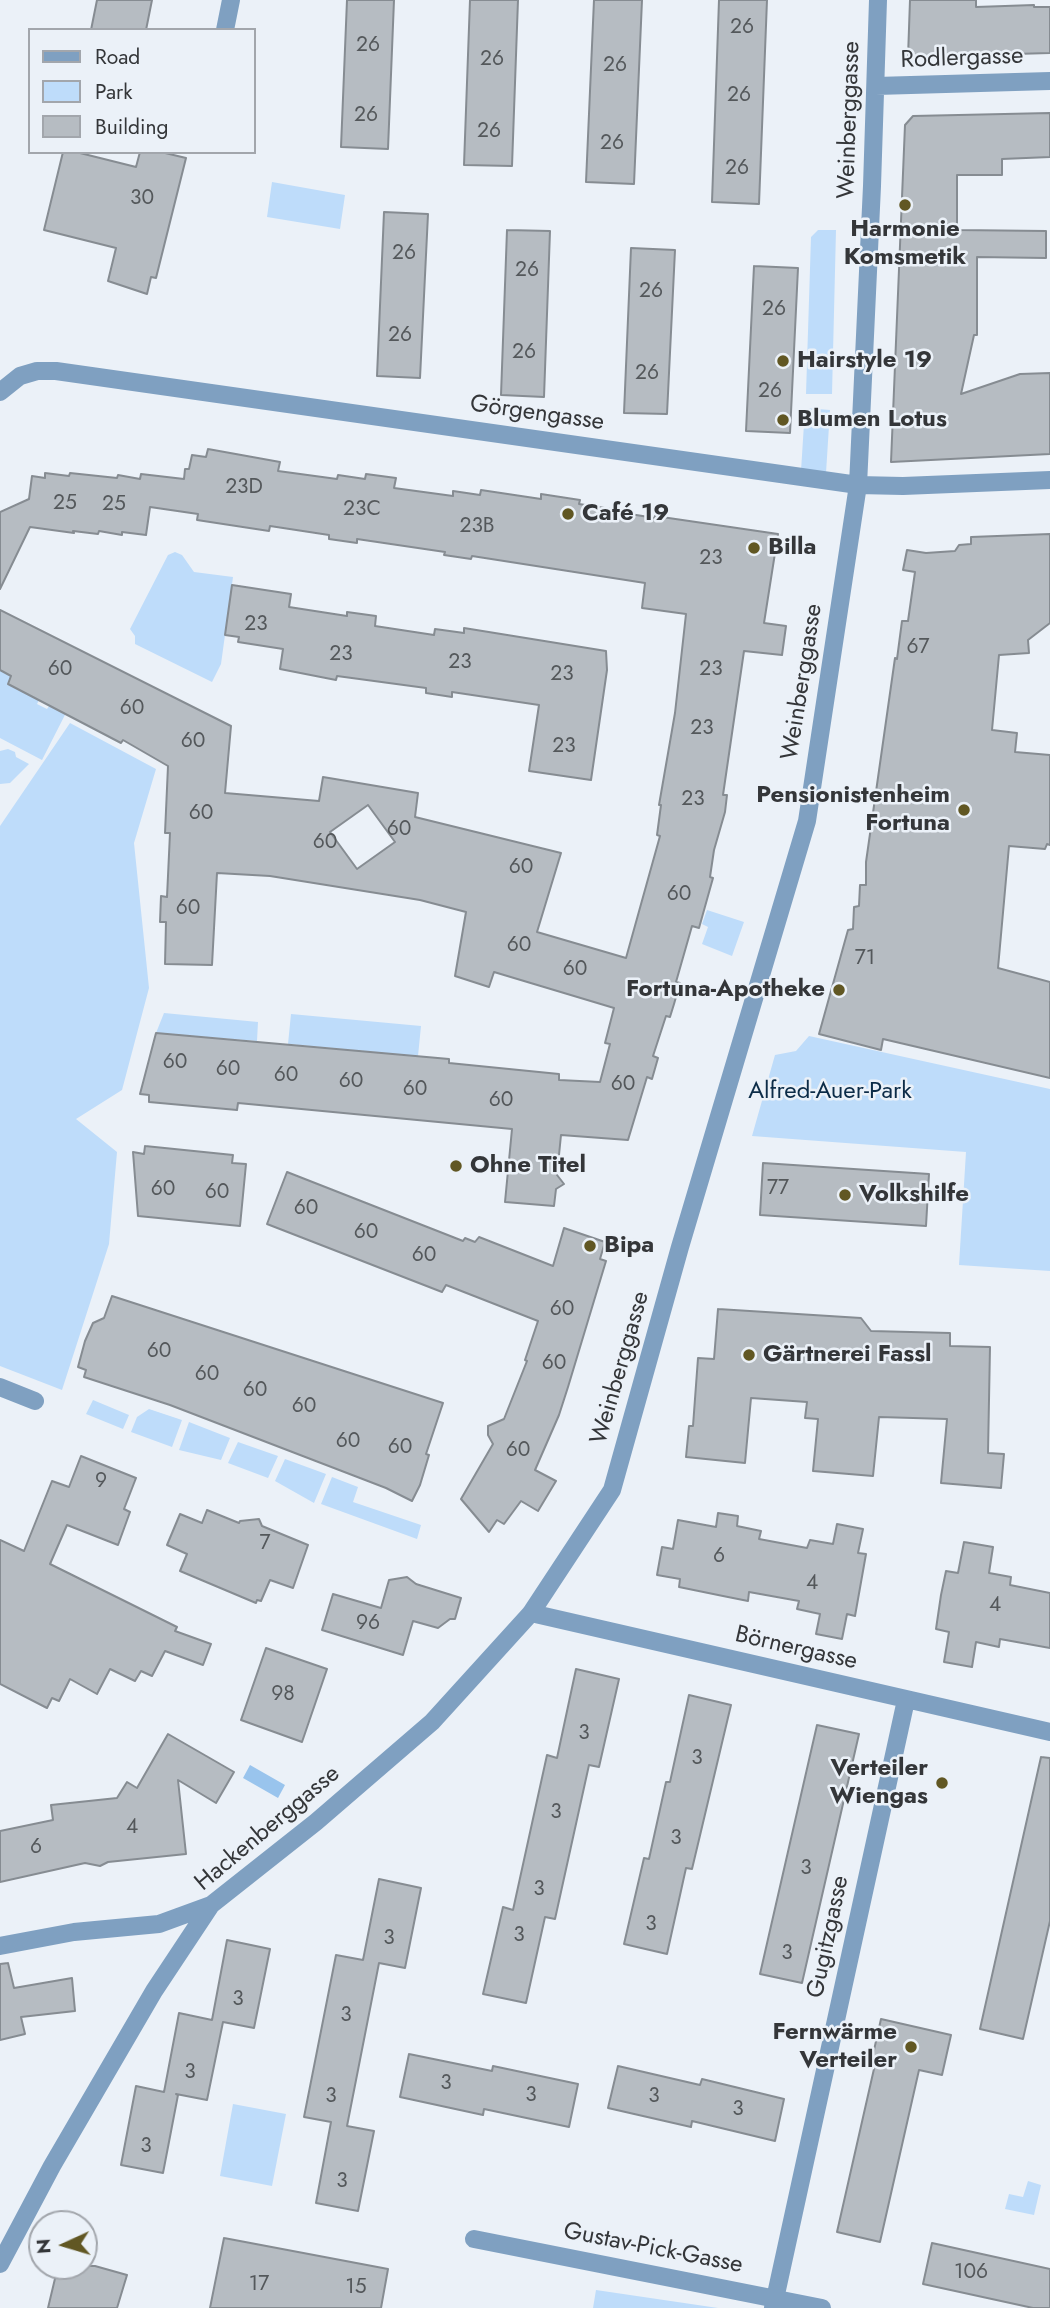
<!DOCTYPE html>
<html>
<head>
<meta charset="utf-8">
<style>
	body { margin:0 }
	#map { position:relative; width:1050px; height:2308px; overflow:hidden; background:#ebf1f8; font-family:Jost,sans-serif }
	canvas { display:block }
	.legend { position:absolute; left:28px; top:28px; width:228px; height:126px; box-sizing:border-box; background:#ebf1f8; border:2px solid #a2a6ac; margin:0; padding:9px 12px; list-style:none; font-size:21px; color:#343639 }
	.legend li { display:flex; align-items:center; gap:14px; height:35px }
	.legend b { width:35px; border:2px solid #a2a6ac }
	.north { position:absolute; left:28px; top:2210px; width:70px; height:70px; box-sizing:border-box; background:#ebf1f8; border:2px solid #a2a6ac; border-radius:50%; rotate:266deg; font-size:19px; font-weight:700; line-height:28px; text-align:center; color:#343639 }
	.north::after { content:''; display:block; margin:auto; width:24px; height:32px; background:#615723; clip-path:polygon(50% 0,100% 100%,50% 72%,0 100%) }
</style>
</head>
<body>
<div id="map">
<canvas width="1050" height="2308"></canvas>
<ul class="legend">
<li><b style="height:9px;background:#7fa0c1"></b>Road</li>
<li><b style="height:19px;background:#bedcfa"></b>Park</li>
<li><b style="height:19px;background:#b6bcc2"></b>Building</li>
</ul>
<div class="north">N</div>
</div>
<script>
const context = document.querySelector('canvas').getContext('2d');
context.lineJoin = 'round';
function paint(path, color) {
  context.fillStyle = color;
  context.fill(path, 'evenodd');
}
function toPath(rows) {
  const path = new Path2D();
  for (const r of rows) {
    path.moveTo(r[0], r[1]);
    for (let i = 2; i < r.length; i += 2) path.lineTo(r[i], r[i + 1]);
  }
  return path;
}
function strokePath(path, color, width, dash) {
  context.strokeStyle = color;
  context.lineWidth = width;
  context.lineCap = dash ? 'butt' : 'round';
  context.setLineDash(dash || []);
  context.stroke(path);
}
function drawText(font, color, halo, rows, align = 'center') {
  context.font = font + ' Jost,sans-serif';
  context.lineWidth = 5;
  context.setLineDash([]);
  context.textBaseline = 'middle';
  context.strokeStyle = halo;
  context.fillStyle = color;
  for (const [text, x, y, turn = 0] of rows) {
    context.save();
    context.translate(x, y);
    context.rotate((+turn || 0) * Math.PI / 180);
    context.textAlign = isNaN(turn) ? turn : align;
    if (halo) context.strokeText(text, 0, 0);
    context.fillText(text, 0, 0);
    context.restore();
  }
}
paint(toPath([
	[272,182,345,195,340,229,267,217],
	[818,230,836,230,832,394,806,394,811,237],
	[805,408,830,410,826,473,801,471],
	[175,552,182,555,194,572,233,577,221,664,212,682,135,644,135,636,130,629,168,555],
	[0,670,11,676,8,684,41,696,37,704,47,709,52,702,70,705,42,760,0,738],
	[70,723,156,769,134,843,149,988,122,1090,76,1119,117,1152,109,1244,62,1390,0,1366,0,826],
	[8,749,15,752,16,757,29,764,10,783,0,784,0,751],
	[707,910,744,922,732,956,702,944,708,927,702,924],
	[164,1013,258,1022,257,1041,156,1033],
	[291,1014,421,1026,418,1056,288,1044],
	[809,1036,1050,1089,1050,1271,959,1265,966,1152,752,1136,775,1055,796,1051],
	[93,1400,129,1415,123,1429,86,1414],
	[149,1409,182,1420,172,1447,131,1432,137,1417],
	[189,1422,230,1438,221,1460,179,1450],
	[238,1442,278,1456,268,1478,228,1463],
	[285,1459,326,1474,314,1503,275,1481],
	[332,1477,358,1487,353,1502,421,1525,417,1539,321,1504],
	[233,2104,286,2114,272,2186,220,2176],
	[1028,2181,1041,2185,1034,2215,1005,2209,1009,2194,1023,2197],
	[596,2290,718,2308,593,2308]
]), '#bedcfa');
paint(toPath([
	[250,1765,285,1785,278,1798,243,1778]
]), '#99c4ed');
const building = toPath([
	[97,0,152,0,146,30,91,30,97,0],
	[347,0,394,0,388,149,341,147,347,0],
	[470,0,518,0,512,166,464,165,470,0],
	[594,0,642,0,634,184,586,182,594,0],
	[719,0,767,0,759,204,712,202,719,0],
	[910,0,976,0,976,7,1034,5,1034,7,1050,7,1050,53,908,57,910,0],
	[1050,113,1050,157,1002,159,1002,175,957,175,957,230,1046,231,1046,258,977,257,977,335,974,335,961,394,1020,374,1050,373,1050,454,891,462,905,125,913,116,1050,113],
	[63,152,76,152,136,167,140,152,161,152,186,158,156,278,151,277,147,294,108,281,116,248,44,230,63,152],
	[384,212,428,214,420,378,377,376,384,212],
	[507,230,550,231,544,397,501,395,507,230],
	[631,248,675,250,667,414,624,413,631,248],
	[754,266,798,268,790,433,746,431,754,266],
	[208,449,280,462,278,471,337,479,338,475,365,479,366,474,396,478,394,488,453,496,453,491,480,495,481,490,541,499,541,494,580,500,579,504,611,509,611,511,655,518,655,516,778,534,764,623,786,626,782,655,744,651,723,795,727,795,725,812,714,850,710,877,713,878,699,928,692,926,676,982,680,983,674,1004,670,1017,666,1016,653,1056,658,1058,652,1079,647,1077,628,1140,561,1135,557,1175,564,1184,556,1189,554,1206,505,1202,512,1129,238,1103,237,1110,149,1102,149,1095,140,1094,156,1033,449,1059,449,1063,559,1074,559,1080,600,1082,610,1044,605,1043,614,1008,494,972,489,987,455,976,466,912,420,900,270,876,217,873,212,965,165,964,166,922,160,922,161,896,167,897,170,833,165,833,168,766,123,740,121,743,8,684,11,676,0,670,0,610,231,726,225,793,319,801,323,777,418,793,415,817,561,853,537,932,626,958,660,836,657,835,661,805,659,805,675,713,686,614,642,608,645,583,472,556,471,559,444,555,445,552,357,539,357,543,329,539,329,535,270,526,269,531,197,520,198,514,150,507,146,535,122,532,122,535,99,531,98,534,73,531,74,533,30,527,0,589,0,512,29,499,32,476,45,478,45,473,69,476,70,473,117,478,118,475,140,479,141,474,184,479,185,469,189,469,192,455,206,457,208,449],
	[368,805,395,842,357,869,330,832,368,805],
	[1050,534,1050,623,1028,640,1029,653,999,655,992,730,1017,733,1015,752,1050,755,1050,845,1047,844,1045,849,1009,846,998,968,1050,982,1050,1078,883,1039,881,1050,819,1034,848,930,853,929,854,907,859,906,860,885,866,885,866,862,895,658,897,659,902,621,908,621,915,572,903,570,907,550,926,553,955,551,959,545,971,544,971,537,1050,534],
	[232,585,291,594,289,607,347,616,347,612,376,616,375,626,434,635,435,629,464,633,464,628,606,651,607,670,591,780,529,771,539,705,452,692,452,697,426,693,426,688,337,676,336,680,280,669,283,649,238,642,239,637,225,635,232,585],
	[145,1146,233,1155,232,1163,246,1164,240,1226,138,1216,133,1152,144,1154,145,1146],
	[763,1163,929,1174,926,1226,760,1215,763,1163],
	[287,1172,463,1241,465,1238,475,1242,479,1237,553,1266,564,1228,605,1242,600,1259,606,1261,568,1387,559,1415,535,1470,556,1481,538,1511,521,1501,504,1524,497,1520,489,1532,461,1499,493,1444,488,1435,488,1426,504,1419,527,1361,525,1360,538,1321,446,1285,442,1292,267,1224,287,1172],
	[112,1296,443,1403,426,1454,429,1455,420,1485,412,1501,386,1488,170,1405,84,1377,86,1370,78,1367,85,1341,93,1323,104,1318,112,1296],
	[718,1309,861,1318,871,1331,950,1333,950,1346,990,1347,988,1453,1004,1454,1001,1488,941,1483,947,1419,879,1417,873,1476,813,1471,818,1419,805,1418,807,1402,751,1398,745,1463,686,1457,689,1426,693,1426,698,1358,714,1359,718,1309],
	[81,1456,136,1478,124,1509,130,1512,118,1545,67,1525,50,1564,177,1627,175,1631,211,1644,203,1665,165,1651,152,1676,141,1671,135,1681,110,1669,97,1694,70,1679,59,1701,52,1698,47,1708,0,1684,0,1540,24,1551,52,1481,69,1487,81,1456],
	[207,1510,239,1523,240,1521,259,1519,262,1526,308,1545,293,1588,270,1580,261,1601,257,1600,256,1603,180,1571,187,1554,167,1545,180,1514,202,1523,207,1510],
	[718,1513,738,1516,737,1526,761,1531,759,1539,807,1548,810,1540,833,1544,837,1524,863,1529,858,1553,866,1554,855,1616,847,1614,842,1639,816,1634,820,1614,797,1609,799,1601,749,1592,748,1601,723,1596,679,1587,680,1579,657,1575,662,1547,673,1549,678,1520,716,1527,718,1513],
	[964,1542,993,1547,989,1573,1011,1577,1010,1585,1050,1593,1050,1648,1000,1639,999,1647,976,1642,972,1667,944,1662,949,1632,936,1629,941,1595,946,1571,958,1573,964,1542],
	[407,1577,416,1584,461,1598,455,1619,450,1619,438,1628,413,1621,403,1655,322,1630,333,1594,381,1608,389,1580,407,1577],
	[266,1648,327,1669,302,1742,241,1720,266,1648],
	[576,1669,619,1679,599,1767,589,1765,555,1919,545,1917,526,2003,483,1994,503,1907,513,1910,547,1755,557,1758,576,1669],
	[689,1695,731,1705,692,1869,686,1868,667,1954,624,1944,644,1858,649,1859,666,1782,670,1782,689,1695],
	[817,1725,859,1734,802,1983,760,1974,817,1725],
	[168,1734,234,1772,216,1803,178,1780,186,1854,108,1862,100,1866,85,1863,0,1882,0,1831,53,1820,51,1805,117,1798,127,1782,137,1788,168,1734],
	[1041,1757,1050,1758,1050,1921,1023,2039,980,2029,1041,1757],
	[379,1879,421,1888,405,1968,379,1963,347,2126,374,2131,358,2211,316,2203,331,2122,304,2117,336,1955,363,1960,379,1879],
	[227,1940,270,1949,254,2028,223,2022,207,2100,176,2094,178,2095,163,2173,121,2165,136,2086,164,2092,179,2013,212,2020,227,1940],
	[8,1963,14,1988,72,1978,75,2011,21,2017,25,2034,0,2040,0,1964,8,1963],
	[881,2019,951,2035,942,2075,919,2070,880,2242,837,2232,876,2060,872,2059,881,2019],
	[409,2054,492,2071,493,2066,578,2084,569,2127,484,2109,483,2115,400,2097,409,2054],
	[618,2066,700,2085,702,2079,784,2099,775,2141,692,2121,691,2127,608,2108,618,2066],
	[224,2238,388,2269,381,2308,210,2308,224,2238],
	[932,2243,1050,2269,1050,2308,1033,2308,923,2284,932,2243],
	[58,2266,95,2266,127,2275,117,2308,48,2308,58,2266]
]);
paint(building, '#b6bcc2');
strokePath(building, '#868c92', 2);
strokePath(toPath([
	[225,30,231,0],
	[876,86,1050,81],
	[0,392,20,376,37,371,56,371,858,485,903,486,1050,480],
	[0,1387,35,1401],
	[531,1613,1050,1732],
	[0,1946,74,1932,159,1924,211,1905],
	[474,2239,822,2308],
	[0,2264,52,2166,154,1991,211,1905,316,1822,432,1722,531,1613,612,1490,680,1247,807,821,858,485,872,186,878,0],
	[773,2308,906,1700]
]), '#7fa0c1', 18);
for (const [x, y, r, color] of [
	[905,205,7,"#615723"],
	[783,361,7,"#615723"],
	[783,420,7,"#615723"],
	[568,514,7,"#615723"],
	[754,548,7,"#615723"],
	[964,810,7,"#615723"],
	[839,990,7,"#615723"],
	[456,1166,7,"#615723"],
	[845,1195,7,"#615723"],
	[590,1246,7,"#615723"],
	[749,1355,7,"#615723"],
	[942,1783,7,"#615723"],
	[911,2047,7,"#615723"]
]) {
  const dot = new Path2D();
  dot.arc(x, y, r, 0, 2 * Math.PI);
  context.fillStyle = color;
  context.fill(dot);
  strokePath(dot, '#ebf1f8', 2.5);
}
drawText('21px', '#54585b', null, [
	["26",742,28],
	["26",368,46],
	["26",492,60],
	["26",615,66],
	["26",739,96],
	["26",366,116],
	["26",489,132],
	["26",612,144],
	["26",737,169],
	["30",142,199],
	["26",404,254],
	["26",527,271],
	["26",651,292],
	["26",774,310],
	["26",400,336],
	["26",524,353],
	["26",647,374],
	["26",770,392],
	["23D",244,488],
	["25",65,504],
	["25",114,505],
	["23C",362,510],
	["23B",477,527],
	["23",711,559],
	["23",256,625],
	["67",918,648],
	["23",341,655],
	["23",460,663],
	["60",60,670],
	["23",711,670],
	["23",562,675],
	["60",132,709],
	["23",702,729],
	["60",193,742],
	["23",564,747],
	["23",693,800],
	["60",201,814],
	["60",399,830],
	["60",325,843],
	["60",521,868],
	["60",679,895],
	["60",188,909],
	["60",519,946],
	["71",865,959],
	["60",575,970],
	["60",175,1063],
	["60",228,1070],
	["60",286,1076],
	["60",351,1082],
	["60",623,1085],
	["60",415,1090],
	["60",501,1101],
	["77",778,1189],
	["60",163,1190],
	["60",217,1193],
	["60",306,1209],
	["60",366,1233],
	["60",424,1256],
	["60",562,1310],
	["60",159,1352],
	["60",554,1364],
	["60",207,1375],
	["60",255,1391],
	["60",304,1407],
	["60",348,1442],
	["60",400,1448],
	["60",518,1451],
	["9",101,1482],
	["7",265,1544],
	["6",719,1557],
	["4",812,1584],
	["4",995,1606],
	["96",368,1624],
	["98",283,1695],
	["3",584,1734],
	["3",697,1759],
	["3",556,1813],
	["4",132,1828],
	["3",676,1839],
	["6",36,1848],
	["3",806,1869],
	["3",539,1890],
	["3",651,1925],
	["3",519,1936],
	["3",389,1939],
	["3",787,1954],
	["3",238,2000],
	["3",346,2016],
	["3",190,2073],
	["3",446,2084],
	["3",531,2096],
	["3",331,2097],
	["3",654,2097],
	["3",738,2110],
	["3",146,2147],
	["3",342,2182],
	["106",971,2273],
	["17",259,2285],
	["15",356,2288]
]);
drawText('24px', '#343639', '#ebf1f8', [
	["Rodlergasse",962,59,-2],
	["Weinberggasse",850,120,-88],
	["Görgengasse",537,414,8],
	["Weinberggasse",803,682,-81],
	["Weinberggasse",621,1368,-74],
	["Börnergasse",796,1649,13],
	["Hackenberggasse",268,1829,-40],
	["Gugitzgasse",829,1937,-78],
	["Gustav-Pick-Gasse",653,2249,11]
]);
drawText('bold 24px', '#343639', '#ebf1f8', [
	["Harmonie",905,230,"center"],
	["Komsmetik",905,258,"center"],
	["Hairstyle 19",797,361],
	["Blumen Lotus",797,420],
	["Café 19",582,514],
	["Billa",768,548],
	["Pensionistenheim",950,796,"right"],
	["Fortuna",950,824,"right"],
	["Fortuna-Apotheke",825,990,"right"],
	["Ohne Titel",470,1166],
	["Volkshilfe",859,1195],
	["Bipa",604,1246],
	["Gärtnerei Fassl",763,1355],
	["Verteiler",928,1769,"right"],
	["Wiengas",928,1797,"right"],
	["Fernwärme",897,2033,"right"],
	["Verteiler",897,2061,"right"]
], 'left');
drawText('24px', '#0c2c48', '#ebf1f8', [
	["Alfred-Auer-Park",830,1092]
]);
</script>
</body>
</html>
